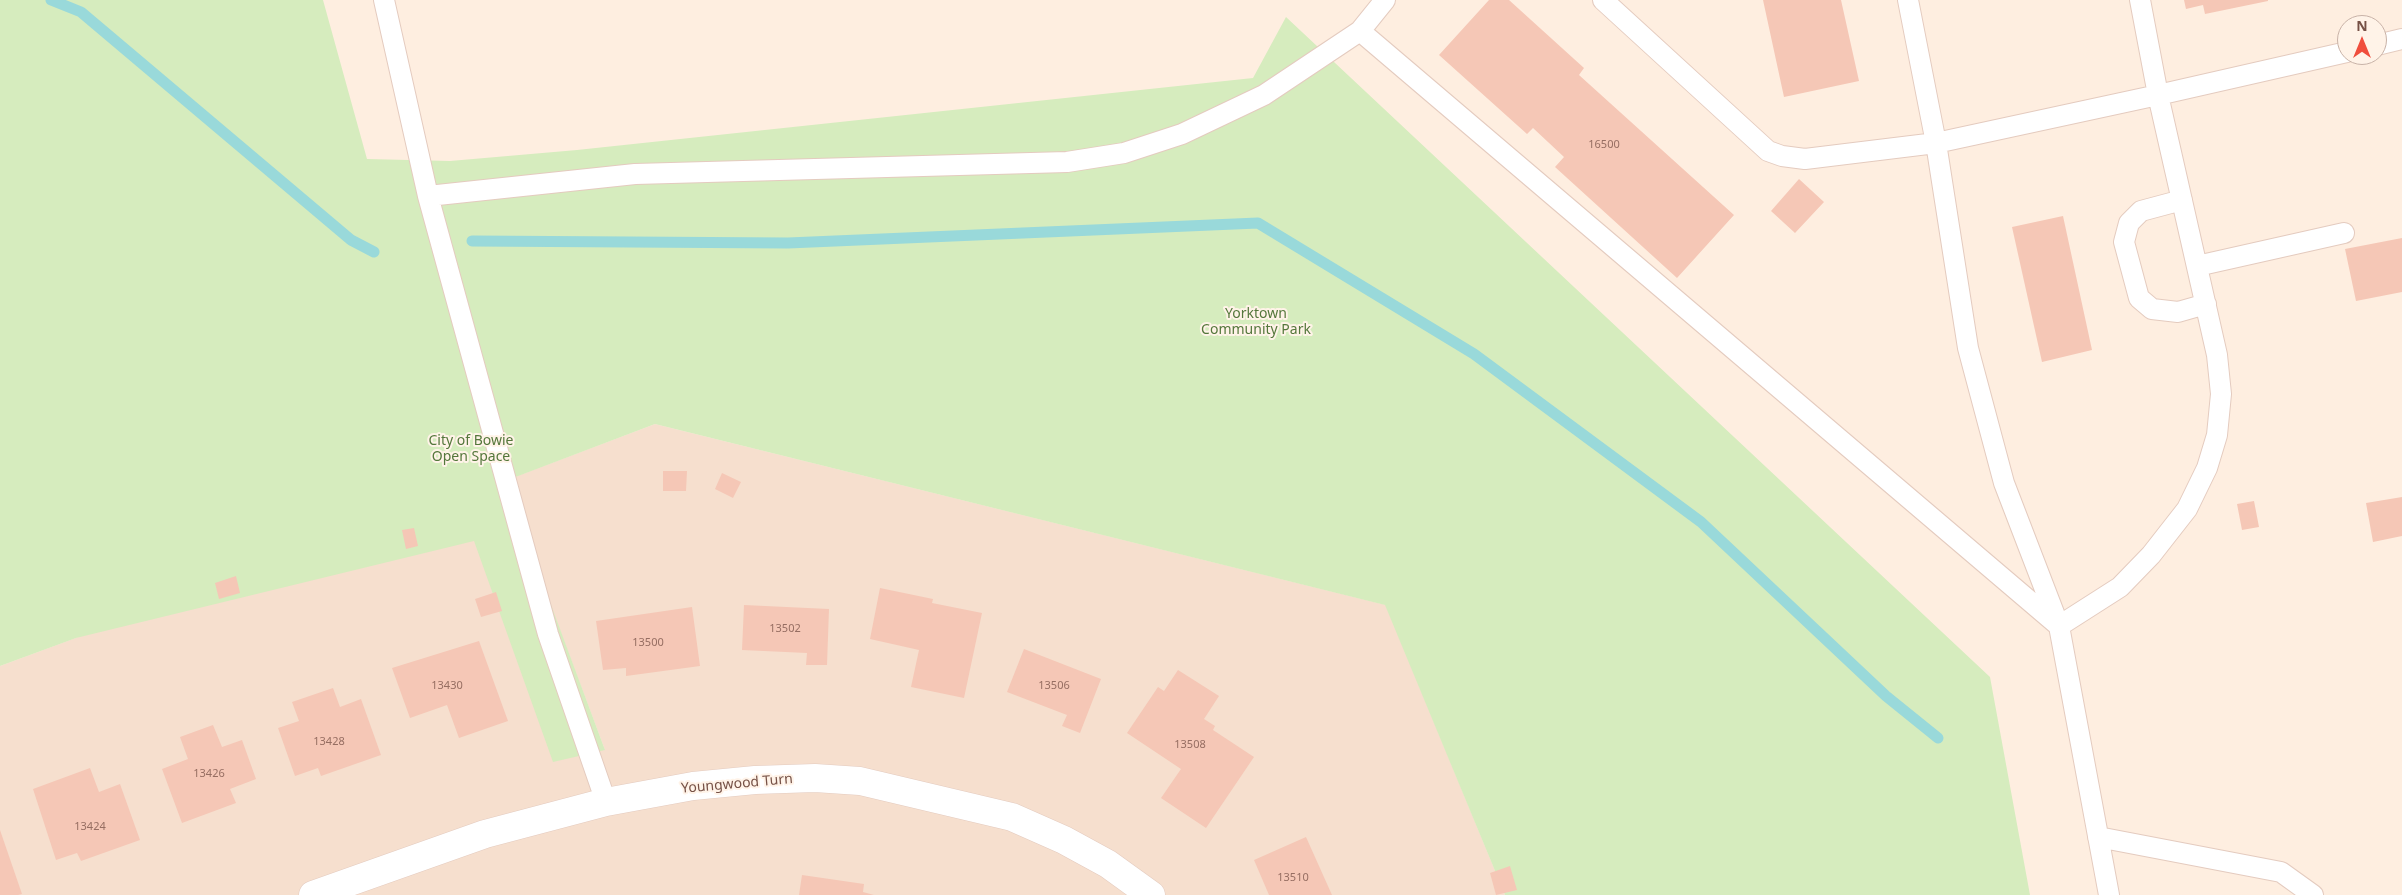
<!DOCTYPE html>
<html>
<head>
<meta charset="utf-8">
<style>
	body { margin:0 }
	#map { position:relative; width:2402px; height:895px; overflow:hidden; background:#feeee0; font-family:"Noto Sans",sans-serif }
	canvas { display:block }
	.north { position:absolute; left:2337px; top:15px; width:50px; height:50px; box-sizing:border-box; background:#fff3e8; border:1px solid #c8b2a7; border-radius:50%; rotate:0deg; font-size:14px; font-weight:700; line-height:20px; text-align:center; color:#765146 }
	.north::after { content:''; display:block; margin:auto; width:18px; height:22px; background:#f04e3d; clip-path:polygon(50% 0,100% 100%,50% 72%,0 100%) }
</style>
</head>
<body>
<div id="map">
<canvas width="2402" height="895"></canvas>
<div class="north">N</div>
</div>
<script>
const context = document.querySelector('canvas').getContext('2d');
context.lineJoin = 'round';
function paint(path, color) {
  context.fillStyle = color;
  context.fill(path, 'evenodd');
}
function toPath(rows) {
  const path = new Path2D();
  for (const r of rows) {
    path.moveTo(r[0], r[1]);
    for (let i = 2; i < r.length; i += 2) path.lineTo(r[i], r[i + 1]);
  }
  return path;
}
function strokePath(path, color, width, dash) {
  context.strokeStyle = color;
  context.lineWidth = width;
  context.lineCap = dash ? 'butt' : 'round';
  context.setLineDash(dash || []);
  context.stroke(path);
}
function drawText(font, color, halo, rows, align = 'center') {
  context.font = font + ' "Noto Sans",sans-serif';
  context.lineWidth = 4;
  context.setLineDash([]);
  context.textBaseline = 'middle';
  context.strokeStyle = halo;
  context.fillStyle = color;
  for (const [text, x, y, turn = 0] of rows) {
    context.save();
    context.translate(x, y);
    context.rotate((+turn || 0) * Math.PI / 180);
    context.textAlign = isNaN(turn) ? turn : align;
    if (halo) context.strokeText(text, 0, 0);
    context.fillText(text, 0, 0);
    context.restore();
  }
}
paint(toPath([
	[655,424,1386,605,1505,895,0,895,0,666,459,496,605,750,504,481]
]), '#f6dfce');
paint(toPath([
	[0,0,323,0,367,159,450,161,577,150,1253,78,1286,17,1990,677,2030,895,1505,895,1385,605,655,424,505,481,605,750,553,762,474,541,76,638,0,666]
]), '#d6ecbe');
strokePath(toPath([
	[51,0,81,12,351,240,374,252],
	[472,241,788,243,1258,223,1474,354,1701,522,1886,696,1938,738]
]), '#99d9da', 11);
paint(toPath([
	[1489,0,1509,0,1584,68,1579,75,1734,215,1677,278,1555,167,1564,157,1533,128,1527,134,1439,55],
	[1763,0,1841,0,1859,81,1784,97],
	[2184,0,2268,0,2268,1,2205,14,2203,5,2186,9],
	[1799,179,1824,202,1795,233,1771,211],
	[2063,216,2092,350,2042,362,2012,227],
	[2402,238,2402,292,2356,301,2345,249],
	[663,471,687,471,686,491,663,491],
	[722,473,741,482,733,498,715,489],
	[2402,497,2402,536,2373,542,2366,503],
	[2254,501,2259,527,2242,530,2237,504],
	[414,528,418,546,406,549,402,530],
	[236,576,240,593,219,599,215,583],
	[880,588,933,599,932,603,982,613,964,698,911,687,919,650,870,639],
	[496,592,502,611,481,617,475,599],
	[744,605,829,609,827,665,806,665,807,653,742,650],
	[692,607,700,666,626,676,626,668,603,670,596,621],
	[479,641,508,721,459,738,447,705,410,718,392,668],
	[1024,649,1101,679,1080,733,1062,726,1067,715,1007,692],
	[1178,670,1219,696,1204,719,1215,726,1213,730,1254,757,1206,828,1161,798,1181,769,1127,733,1158,687,1164,691],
	[333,688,340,707,361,699,381,755,321,776,318,768,295,776,278,728,299,721,292,702],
	[213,725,222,747,242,740,256,779,230,789,236,803,182,823,162,769,188,759,180,737],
	[90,768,99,792,120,784,140,840,81,861,77,853,56,860,33,789],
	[0,830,22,894,18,895,0,895],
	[1306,837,1332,895,1269,895,1254,860],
	[1510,866,1517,890,1496,895,1490,873],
	[802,875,864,884,863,892,874,895,799,895]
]), '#f5c7b6');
const lane = toPath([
	[384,0,428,196,548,634,606,802],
	[1603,0,1768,151,1782,156,1805,159,1936,143,2158,95,2347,52],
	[1908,0,1936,143,1968,348,2004,483,2059,626,2109,895],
	[1360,31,2059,626,2120,587,2151,555,2187,509,2207,468,2217,435,2221,394,2217,355,2158,95,2140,0],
	[2377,45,2402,39],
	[428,196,635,174,1067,162,1124,153,1182,134,1264,95,1360,31,1385,0],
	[2182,200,2141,211,2129,223,2124,242,2139,298,2152,309,2178,312,2206,304],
	[2197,266,2344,233],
	[2098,837,2281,872,2313,895]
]);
const street = toPath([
	[313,895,485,834,606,802,693,786,755,780,815,778,860,781,1012,817,1064,840,1108,864,1151,895]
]);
strokePath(lane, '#e4cbbf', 22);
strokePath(street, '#e4cbbf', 29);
strokePath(lane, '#fff', 20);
strokePath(street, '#fff', 28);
drawText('11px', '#966e62', null, [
	["16500",1604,145],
	["13502",785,629],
	["13500",648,643],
	["13430",447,686],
	["13506",1054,686],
	["13428",329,742],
	["13508",1190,745],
	["13426",209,774],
	["13424",90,827],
	["13510",1293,878]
]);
drawText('14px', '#54773b', '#fff3e8', [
	["Yorktown",1256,314],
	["Community Park",1256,330],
	["City of Bowie",471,441],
	["Open Space",471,457]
]);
drawText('14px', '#765146', '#fff3e8', [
	["Youngwood Turn",737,784,-5]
]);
</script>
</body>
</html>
